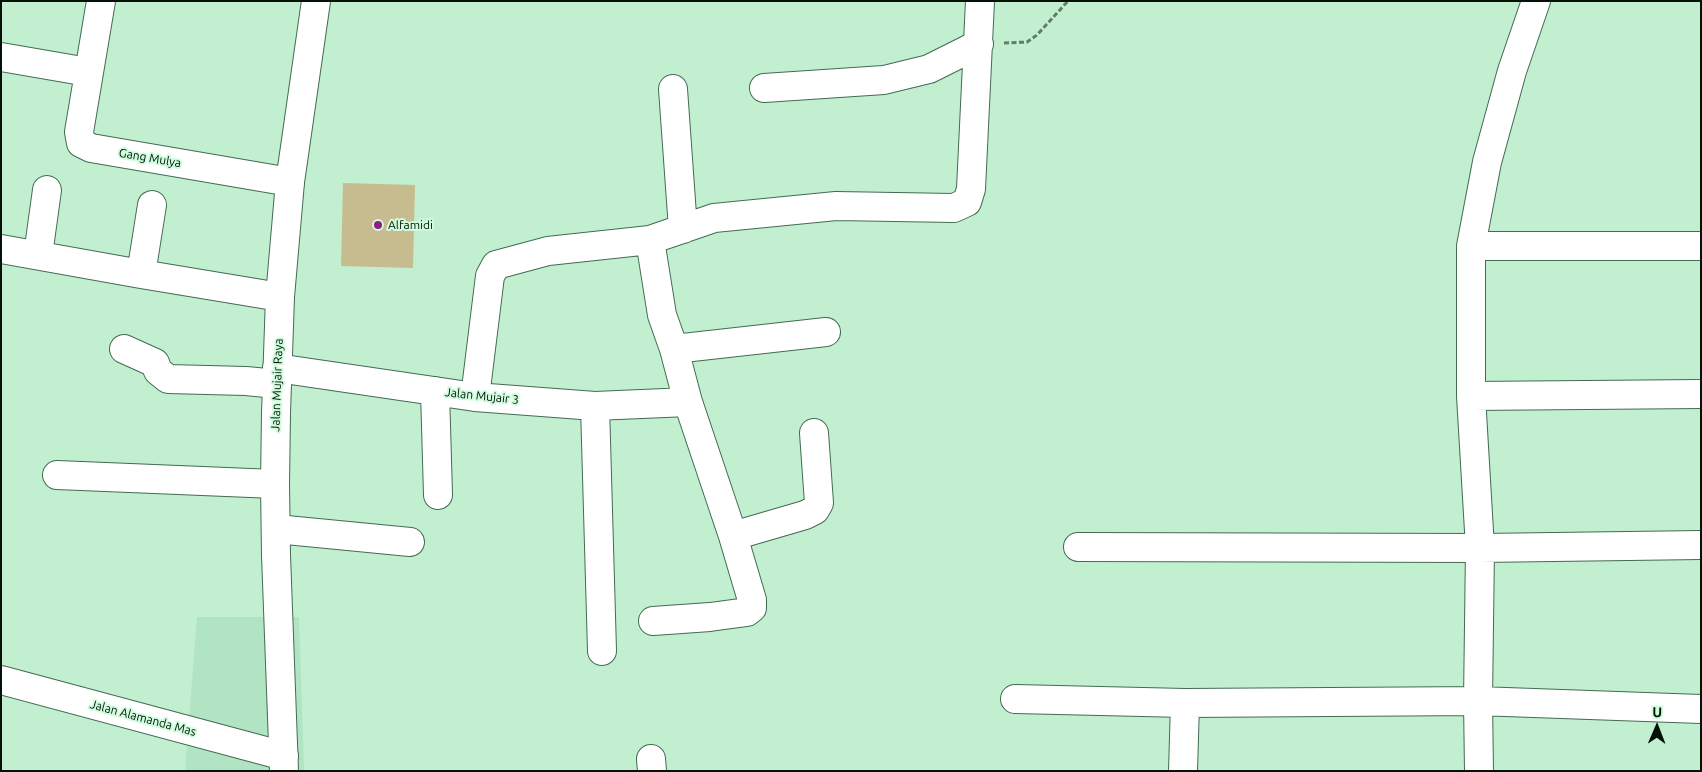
<!DOCTYPE html>
<html>
<head>
<meta charset="utf-8">
<style>
	body { margin:0 }
	#map { position:relative; width:1702px; height:772px; overflow:hidden; background:#c3efd1; font-family:Ubuntu,sans-serif }
	canvas { display:block }
	.frame { position:absolute; inset:0; border:2px solid #031107; pointer-events:none }
	.north { position:absolute; left:1632px; top:702px; width:50px; height:50px; -webkit-text-stroke:4px #d0fcde; paint-order:stroke; rotate:1deg; font-size:14px; font-weight:700; line-height:20px; text-align:center; color:#031107 }
	.north::after { content:''; display:block; margin:auto; width:18px; height:22px; background:#031107; clip-path:polygon(50% 0,100% 100%,50% 72%,0 100%) }
</style>
</head>
<body>
<div id="map">
<canvas width="1702" height="772"></canvas>
<div class="frame"></div>
<div class="north">U</div>
</div>
<script>
const context = document.querySelector('canvas').getContext('2d');
context.lineJoin = 'round';
function paint(path, color) {
  context.fillStyle = color;
  context.fill(path, 'evenodd');
}
function toPath(rows) {
  const path = new Path2D();
  for (const r of rows) {
    path.moveTo(r[0], r[1]);
    for (let i = 2; i < r.length; i += 2) path.lineTo(r[i], r[i + 1]);
  }
  return path;
}
function strokePath(path, color, width, dash) {
  context.strokeStyle = color;
  context.lineWidth = width;
  context.lineCap = dash ? 'butt' : 'round';
  context.setLineDash(dash || []);
  context.stroke(path);
}
function drawText(font, color, halo, rows, align = 'center') {
  context.font = font + ' Ubuntu,sans-serif';
  context.lineWidth = 4;
  context.setLineDash([]);
  context.textBaseline = 'middle';
  context.strokeStyle = halo;
  context.fillStyle = color;
  for (const [text, x, y, turn = 0] of rows) {
    context.save();
    context.translate(x, y);
    context.rotate((+turn || 0) * Math.PI / 180);
    context.textAlign = isNaN(turn) ? turn : align;
    if (halo) context.strokeText(text, 0, 0);
    context.fillText(text, 0, 0);
    context.restore();
  }
}
paint(toPath([
	[197,617,299,617,304,771,185,771]
]), '#b0e4c2');
paint(toPath([
	[343,183,415,185,413,268,341,266]
]), '#c7bc8f');
const minor = toPath([
	[101,1,79,132,81,143,91,148,290,182],
	[1,57,88,72],
	[764,88,884,80,929,69,979,44],
	[673,89,683,229],
	[1471,246,1701,246],
	[1,249,141,274,280,297],
	[38,255,47,190],
	[141,274,152,205],
	[124,349,155,363,158,371,168,379,246,381,277,384],
	[674,349,826,332],
	[277,368,475,397,595,406,688,402],
	[435,391,438,495],
	[1471,396,1701,394],
	[475,397,490,276,496,265,548,251,650,240],
	[595,406,602,651],
	[57,475,275,484],
	[276,529,410,542],
	[733,536,805,515,815,510,819,503,814,433],
	[1078,547,1480,548,1701,545],
	[653,621,710,617,747,612,752,608,752,600,733,536,688,402,674,349,662,315,650,240,714,218,836,206,954,208,967,202,971,189,980,1],
	[1,680,284,756],
	[1015,699,1185,703,1478,701,1701,709],
	[651,759,652,771],
	[1183,771,1185,703],
	[1479,771,1478,701,1480,548,1471,396,1471,246,1487,162,1512,71,1536,1]
]);
const tertiary = toPath([
	[284,771,276,555,275,484,276,413,280,297,290,182,316,1]
]);
strokePath(minor, '#436b52', 30);
strokePath(tertiary, '#436b52', 30);
strokePath(toPath([
	[1004,43,1027,42,1037,35,1068,1]
]), '#617d69', 3, [5, 2.5]);
strokePath(minor, '#fff', 28);
strokePath(tertiary, '#fff', 28);
for (const [x, y, r, color] of [
	[378,225,5,"#921f7f"]
]) {
  const dot = new Path2D();
  dot.arc(x, y, r, 0, 2 * Math.PI);
  context.fillStyle = color;
  context.fill(dot);
  strokePath(dot, '#d0fcde', 2);
}
drawText('12px', '#031107', '#d0fcde', [
	["Gang Mulya",150,158,10],
	["Jalan Mujair Raya",277,385,-88],
	["Jalan Mujair 3",482,396,6],
	["Jalan Alamanda Mas",143,718,15]
]);
drawText('12px', '#031107', '#d0fcde', [
	["Alfamidi",388,225]
], 'left');
</script>
</body>
</html>
